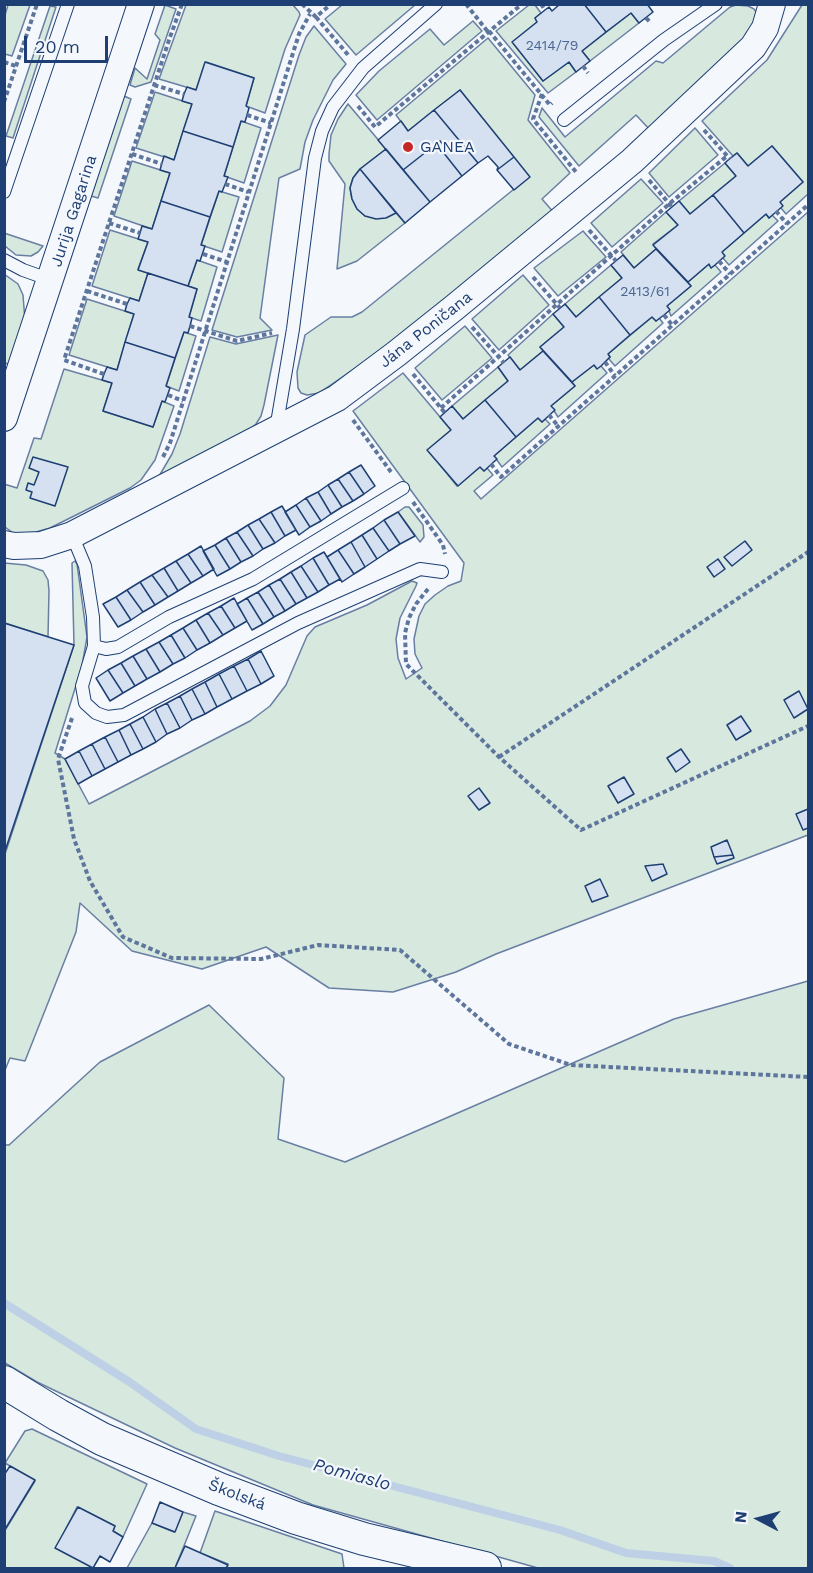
<!DOCTYPE html>
<html>
<head>
<meta charset="utf-8">
<style>
	body { margin:0 }
	#map { position:relative; width:813px; height:1573px; overflow:hidden; background:#f4f7fb; font-family:"Work Sans",sans-serif }
	canvas { display:block }
	.frame { position:absolute; inset:0; border:6px solid #1d3f73; pointer-events:none }
	.north { position:absolute; left:729px; top:1489px; width:60px; height:60px; -webkit-text-stroke:4px #f4f7fb; paint-order:stroke; rotate:276deg; font-size:16px; font-weight:700; line-height:24px; text-align:center; color:#1d3f73 }
	.north::after { content:''; display:block; margin:auto; width:21px; height:27px; background:#1d3f73; clip-path:polygon(50% 0,100% 100%,50% 72%,0 100%) }
	.scale { position:absolute; left:24px; top:36px; width:84px; height:27px; box-sizing:border-box; border:3px solid #1d3f73; border-top:0; padding-left:8px; font-size:18px; line-height:21px; white-space:nowrap; color:#1d3f73; -webkit-text-stroke:4px #f4f7fb; paint-order:stroke }
</style>
</head>
<body>
<div id="map">
<canvas width="813" height="1573"></canvas>
<div class="frame"></div>
<div class="north">N</div>
<div class="scale">20 m</div>
</div>
<script>
const context = document.querySelector('canvas').getContext('2d');
context.lineJoin = 'round';
function paint(path, color) {
  context.fillStyle = color;
  context.fill(path, 'evenodd');
}
function toPath(rows) {
  const path = new Path2D();
  for (const r of rows) {
    path.moveTo(r[0], r[1]);
    for (let i = 2; i < r.length; i += 2) path.lineTo(r[i], r[i + 1]);
  }
  return path;
}
function strokePath(path, color, width, dash) {
  context.strokeStyle = color;
  context.lineWidth = width;
  context.lineCap = dash ? 'butt' : 'round';
  context.setLineDash(dash || []);
  context.stroke(path);
}
function drawText(font, color, halo, rows, align = 'center') {
  context.font = font + ' "Work Sans",sans-serif';
  context.lineWidth = 4.5;
  context.setLineDash([]);
  context.textBaseline = 'middle';
  context.strokeStyle = halo;
  context.fillStyle = color;
  for (const [text, x, y, turn = 0] of rows) {
    context.save();
    context.translate(x, y);
    context.rotate((+turn || 0) * Math.PI / 180);
    context.textAlign = isNaN(turn) ? turn : align;
    if (halo) context.strokeText(text, 0, 0);
    context.fillText(text, 0, 0);
    context.restore();
  }
}
const green = toPath([
	[8,5,30,5,12,56,5,54,5,15,8,5],
	[165,5,176,9,151,82,135,87,130,85,135,68,147,79,160,40,155,34,165,5],
	[186,5,293,5,299,12,300,15,285,49,265,113,246,106,254,78,206,62,196,90,159,79,186,5],
	[342,5,342,4,415,5,356,55,325,19,342,5],
	[529,5,535,5,541,13,535,18,537,22,513,42,543,81,569,62,576,72,548,93,496,31,529,5],
	[736,5,748,6,754,9,757,13,758,27,651,131,636,115,579,166,539,117,542,108,565,137,656,61,663,63,730,7,736,5],
	[802,5,808,5,808,194,786,214,781,208,780,202,803,182,772,146,748,166,737,153,733,156,702,121,767,60,802,5],
	[50,6,56,7,13,138,6,136,50,6],
	[631,13,639,23,590,61,582,51,631,13],
	[473,21,482,31,377,120,356,95,379,71,430,29,444,45,473,21],
	[314,26,346,64,333,80,313,120,305,142,300,169,279,178,260,318,272,330,237,337,212,330,299,55,306,37,314,26],
	[488,38,535,95,528,120,570,173,542,199,555,214,412,329,319,393,307,395,301,393,298,388,297,372,305,335,331,317,352,317,362,312,529,177,460,90,408,131,396,115,488,38],
	[155,92,192,104,174,160,136,148,155,92],
	[124,96,131,99,98,198,91,196,124,96],
	[348,104,386,149,360,169,353,178,350,188,352,199,357,209,365,216,396,213,405,223,357,261,337,269,345,184,329,161,329,154,331,135,338,119,348,104],
	[241,121,261,128,244,183,224,176,241,121],
	[695,128,718,155,669,197,649,173,695,128],
	[132,161,170,173,152,229,114,216,132,161],
	[725,163,736,176,690,214,679,201,725,163],
	[641,179,663,203,612,247,591,223,641,179],
	[219,191,239,197,222,252,201,245,219,191],
	[666,212,678,225,653,244,656,249,634,268,621,252,666,212],
	[808,212,808,835,496,954,456,972,393,992,329,988,266,947,202,969,132,951,80,903,76,932,25,1061,10,1058,5,1070,5,854,74,645,72,563,75,561,77,564,87,637,82,666,55,753,65,759,89,804,250,721,270,706,286,685,307,636,315,627,367,605,412,581,417,583,416,586,400,618,396,639,398,658,406,679,422,668,415,654,414,639,419,616,425,604,435,595,448,586,461,581,464,563,353,411,403,373,451,430,428,450,457,486,480,467,484,471,487,468,493,475,474,491,481,499,808,212],
	[766,214,769,218,772,215,778,221,729,265,723,258,722,252,766,214],
	[110,230,148,242,138,269,148,273,139,301,92,286,110,230],
	[583,231,606,257,558,296,534,268,583,231],
	[4,233,43,246,38,252,31,256,16,255,5,246,4,233],
	[197,260,217,267,201,321,189,317,197,289,188,286,197,260],
	[709,264,711,268,715,265,721,272,671,316,667,306,691,286,688,282,709,264],
	[611,265,622,278,576,317,565,304,611,265],
	[4,274,18,284,23,295,25,321,11,365,5,363,4,274],
	[523,275,549,305,499,350,472,319,523,275],
	[87,299,134,314,117,370,69,355,87,299],
	[553,314,564,327,540,347,543,351,520,370,508,355,553,314],
	[652,317,656,321,659,318,663,323,615,366,609,359,610,357,608,354,652,317],
	[465,326,492,358,442,400,415,368,465,326],
	[184,332,196,336,179,391,166,386,184,332],
	[278,335,264,405,261,416,256,424,249,430,158,478,172,454,180,434,210,337,236,344,278,335],
	[594,365,601,366,607,373,558,417,551,406,575,386,572,382,594,365],
	[498,367,508,381,463,419,452,406,498,367],
	[64,369,112,383,103,411,153,427,162,401,174,406,155,460,141,480,130,488,50,528,29,534,13,533,5,527,4,484,17,488,34,438,41,439,64,369],
	[538,418,542,422,545,419,550,424,502,467,494,456,538,418],
	[405,507,409,507,423,525,424,537,420,542,398,512,405,507],
	[4,563,26,565,43,571,48,580,49,591,48,637,5,623,4,563],
	[808,981,808,1568,538,1568,313,1505,175,1448,37,1382,5,1363,5,1145,9,1145,100,1062,209,1005,284,1078,278,1139,345,1162,674,1019,808,981],
	[32,1429,147,1484,123,1537,113,1531,115,1526,77,1507,56,1548,95,1568,5,1568,4,1532,35,1481,5,1463,25,1431,32,1429],
	[215,1511,342,1554,344,1568,226,1568,228,1564,200,1553,215,1511],
	[183,1512,196,1516,175,1568,127,1568,152,1523,174,1532,183,1512]
]);
paint(green, '#d7e8df');
strokePath(green, '#687fa3', 1.5);
strokePath(toPath([
	[4,1303,128,1381,196,1429,279,1456,560,1530,626,1553,714,1561,730,1568]
]), '#bed0e5', 8);
const building = toPath([
	[560,4,584,4,606,32,582,51,590,61,576,72,569,62,543,81,512,42,537,22,535,18,545,10,549,7,552,11,560,4],
	[584,4,647,4,653,12,639,23,631,13,606,32,584,4],
	[205,62,254,78,246,106,249,108,245,122,241,121,233,147,183,131,192,104,182,101,184,94,187,87,196,90,205,62],
	[460,90,514,157,497,170,498,167,488,156,478,163,434,110,460,90],
	[434,110,478,163,462,176,443,152,447,149,440,141,403,170,378,140,401,121,408,131,434,110],
	[183,131,233,147,224,176,228,177,222,192,219,191,210,217,161,201,170,173,160,170,164,156,174,160,183,131],
	[440,141,447,149,443,152,462,176,430,202,403,170,440,141],
	[772,146,803,182,780,202,783,206,769,218,766,214,744,233,713,195,736,176,725,163,727,161,737,153,748,166,772,146],
	[386,149,430,202,405,223,360,169,386,149],
	[514,157,530,177,514,190,497,170,514,157],
	[360,169,396,213,386,218,376,219,365,216,357,209,352,199,350,188,353,178,360,169],
	[713,195,744,233,722,252,725,256,715,265,711,268,709,264,688,282,653,245,678,225,666,212,679,201,690,214,713,195],
	[161,201,210,217,201,245,205,246,200,261,197,260,188,286,138,270,148,242,138,239,140,233,142,226,152,229,161,201],
	[656,249,691,286,667,306,670,310,664,315,656,321,652,317,630,335,599,297,622,278,611,265,623,255,634,268,656,249],
	[148,273,197,289,189,317,192,318,190,326,188,333,184,332,175,358,125,342,134,314,125,311,127,304,130,298,139,301,148,273],
	[599,297,630,335,608,354,610,357,601,366,597,369,594,365,572,382,540,347,564,327,553,314,565,304,576,317,599,297],
	[125,342,175,358,166,386,170,388,165,402,162,401,153,427,103,411,112,383,102,380,104,374,107,367,117,370,125,342],
	[543,351,575,386,551,406,555,410,542,422,538,418,516,437,485,400,508,381,498,367,510,357,520,370,543,351],
	[485,400,516,437,494,456,497,459,484,471,480,467,458,486,427,450,451,430,440,417,442,415,452,406,463,419,485,400],
	[33,457,68,467,55,506,30,498,32,492,26,490,28,483,34,485,39,472,29,468,33,457],
	[361,465,375,486,364,494,349,472,361,465],
	[349,472,364,494,353,501,338,479,349,472],
	[338,479,353,501,342,507,328,485,338,479],
	[328,485,342,507,331,514,318,492,328,485],
	[318,492,331,514,321,521,306,498,318,492],
	[306,498,321,521,310,527,296,505,306,498],
	[296,505,310,527,299,535,285,512,296,505],
	[282,506,296,530,285,536,271,512,282,506],
	[271,512,285,536,275,543,259,519,271,512],
	[398,512,415,536,400,544,384,520,398,512],
	[259,519,275,543,263,549,248,525,259,519],
	[384,520,400,544,389,551,373,528,384,520],
	[248,525,263,549,253,556,237,532,248,525],
	[373,528,389,551,377,559,362,535,373,528],
	[237,532,253,556,241,562,226,538,237,532],
	[362,535,377,559,365,567,351,542,362,535],
	[226,538,241,562,230,569,215,545,226,538],
	[745,541,752,550,732,566,724,557,745,541],
	[351,542,365,567,354,574,338,550,351,542],
	[215,545,230,569,217,576,203,551,215,545],
	[201,546,214,569,203,576,188,554,201,546],
	[338,550,354,574,342,582,327,557,338,550],
	[324,552,340,579,329,585,313,558,324,552],
	[188,554,203,576,191,583,176,561,188,554],
	[313,558,329,585,318,592,301,566,313,558],
	[718,559,725,569,714,577,707,567,718,559],
	[176,561,191,583,178,591,164,568,176,561],
	[301,566,318,592,307,598,291,572,301,566],
	[164,568,178,591,168,597,152,575,164,568],
	[291,572,307,598,296,604,280,579,291,572],
	[152,575,168,597,155,605,140,582,152,575],
	[280,579,296,604,285,611,269,585,280,579],
	[140,582,155,605,143,612,127,590,140,582],
	[269,585,285,611,274,617,258,592,269,585],
	[127,590,143,612,131,620,116,597,127,590],
	[258,592,274,617,263,624,247,598,258,592],
	[116,597,131,620,118,627,103,604,116,597],
	[234,598,247,621,235,628,221,606,234,598],
	[247,598,263,624,252,630,237,604,247,598],
	[221,606,235,628,223,635,208,613,221,606],
	[208,613,223,635,210,643,196,620,208,613],
	[196,620,210,643,197,650,183,628,196,620],
	[4,623,74,645,4,854,4,623],
	[183,628,197,650,185,658,171,635,183,628],
	[171,635,185,658,173,664,159,642,171,635],
	[159,642,173,664,160,672,146,649,159,642],
	[146,649,160,672,147,679,133,656,146,649],
	[261,651,274,676,261,684,248,659,261,651],
	[133,656,147,679,135,686,121,663,133,656],
	[248,659,261,684,247,691,234,666,248,659],
	[121,663,135,686,123,693,108,670,121,663],
	[234,666,247,691,232,699,219,674,234,666],
	[108,670,123,693,110,701,96,678,108,670],
	[219,674,232,699,217,707,205,682,219,674],
	[205,682,217,707,205,714,192,689,205,682],
	[192,689,205,714,192,720,180,696,192,689],
	[799,691,808,709,794,718,784,700,799,691],
	[180,696,192,720,180,728,167,703,180,696],
	[167,703,180,728,167,734,155,709,167,703],
	[155,709,167,734,156,742,143,717,155,709],
	[741,716,751,731,736,740,727,725,741,716],
	[143,717,156,742,143,749,130,724,143,717],
	[130,724,143,749,131,755,119,730,130,724],
	[119,730,131,755,118,762,105,737,119,730],
	[105,737,118,762,105,769,92,744,105,737],
	[92,744,105,769,92,776,79,751,92,744],
	[681,749,690,762,676,772,667,758,681,749],
	[79,751,92,776,78,784,65,759,79,751],
	[624,777,634,794,618,803,608,786,624,777],
	[479,788,490,803,479,810,468,796,479,788],
	[808,809,808,828,803,830,796,814,808,809],
	[727,840,733,855,714,857,711,847,727,840],
	[733,855,734,858,717,864,714,857,733,855],
	[663,864,667,874,652,881,645,866,663,864],
	[600,879,608,896,592,902,585,886,600,879],
	[10,1466,35,1480,4,1531,4,1475,10,1466],
	[160,1502,183,1512,175,1532,152,1523,160,1502],
	[78,1507,115,1526,113,1531,123,1537,110,1562,100,1556,93,1568,55,1548,78,1507],
	[185,1546,228,1565,226,1568,175,1568,185,1546]
]);
paint(building, '#d5e0f0');
strokePath(building, '#1d3f73', 1.5);
const service = toPath([
	[564,120,664,40,716,4],
	[4,192,68,4],
	[4,260,23,270,51,280],
	[276,429,293,329,315,158,322,131,333,107,363,68,436,4],
	[72,535,85,566,93,617,94,646,82,686,85,703,96,713,107,717,124,715,298,623,420,569,442,572],
	[94,646,106,649,118,647,169,617,253,579,403,488]
]);
const minor = toPath([
	[4,418,141,4],
	[4,544,14,546,41,545,72,535,337,398,396,354,455,307,632,161,753,47,765,28,772,4]
]);
const tertiary = toPath([
	[4,1382,58,1415,102,1439,219,1489,296,1518,364,1539,485,1568]
]);
strokePath(service, '#1d3f73', 14);
strokePath(minor, '#1d3f73', 28);
strokePath(tertiary, '#1d3f73', 34);
strokePath(toPath([
	[302,4,316,17,331,4],
	[466,4,488,32],
	[541,4,545,10],
	[316,17,349,56],
	[646,18,650,22],
	[489,31,550,105,552,103],
	[4,62,16,66],
	[583,66,588,73],
	[154,85,184,94],
	[542,94,533,119,576,172],
	[4,102,37,4],
	[358,106,375,127,522,4],
	[247,115,271,123],
	[704,130,730,159],
	[132,154,162,164],
	[649,180,672,207],
	[225,184,248,192],
	[776,211,787,224],
	[109,223,140,233],
	[589,230,616,261],
	[203,254,227,262],
	[719,261,730,274],
	[533,277,560,308],
	[87,291,127,304],
	[664,315,672,325],
	[190,326,237,341,272,333],
	[472,327,504,363],
	[605,362,615,376],
	[104,374,64,360,169,40,182,4],
	[413,374,445,413],
	[168,395,183,401],
	[441,408,669,204,727,156],
	[549,415,558,426],
	[353,420,391,472],
	[163,457,170,443,299,34,310,14],
	[491,464,501,477,808,205],
	[413,502,443,545,445,554],
	[428,589,416,604,409,618,405,633,406,664,499,757,581,830,808,726],
	[72,718,58,759,74,839,90,881,123,937,172,958,261,959,318,945,400,950,509,1044,571,1065,808,1077],
	[499,757,808,552]
]), '#5e769c', 4, [4.5, 3]);
strokePath(service, '#f4f7fb', 12);
strokePath(minor, '#f4f7fb', 26);
strokePath(tertiary, '#f4f7fb', 32);
for (const [x, y, r, color] of [
	[408,147,6,"#c62828"]
]) {
  const dot = new Path2D();
  dot.arc(x, y, r, 0, 2 * Math.PI);
  context.fillStyle = color;
  context.fill(dot);
  strokePath(dot, '#f4f7fb', 2);
}
drawText('14px', '#4b6792', null, [
	["2414/79",552,46],
	["2413/61",645,292]
]);
drawText('16px', '#1d3f73', '#f4f7fb', [
	["GANEA",420,147]
], 'left');
drawText('16px', '#1d3f73', '#f4f7fb', [
	["Jurija Gagarina",74,211,-72],
	["Jána Poničana",426,330,-38],
	["Školská",237,1495,21]
]);
drawText('italic 18px', '#1d3f73', '#f4f7fb', [
	["Pomiaslo",352,1475,15]
]);
</script>
</body>
</html>
